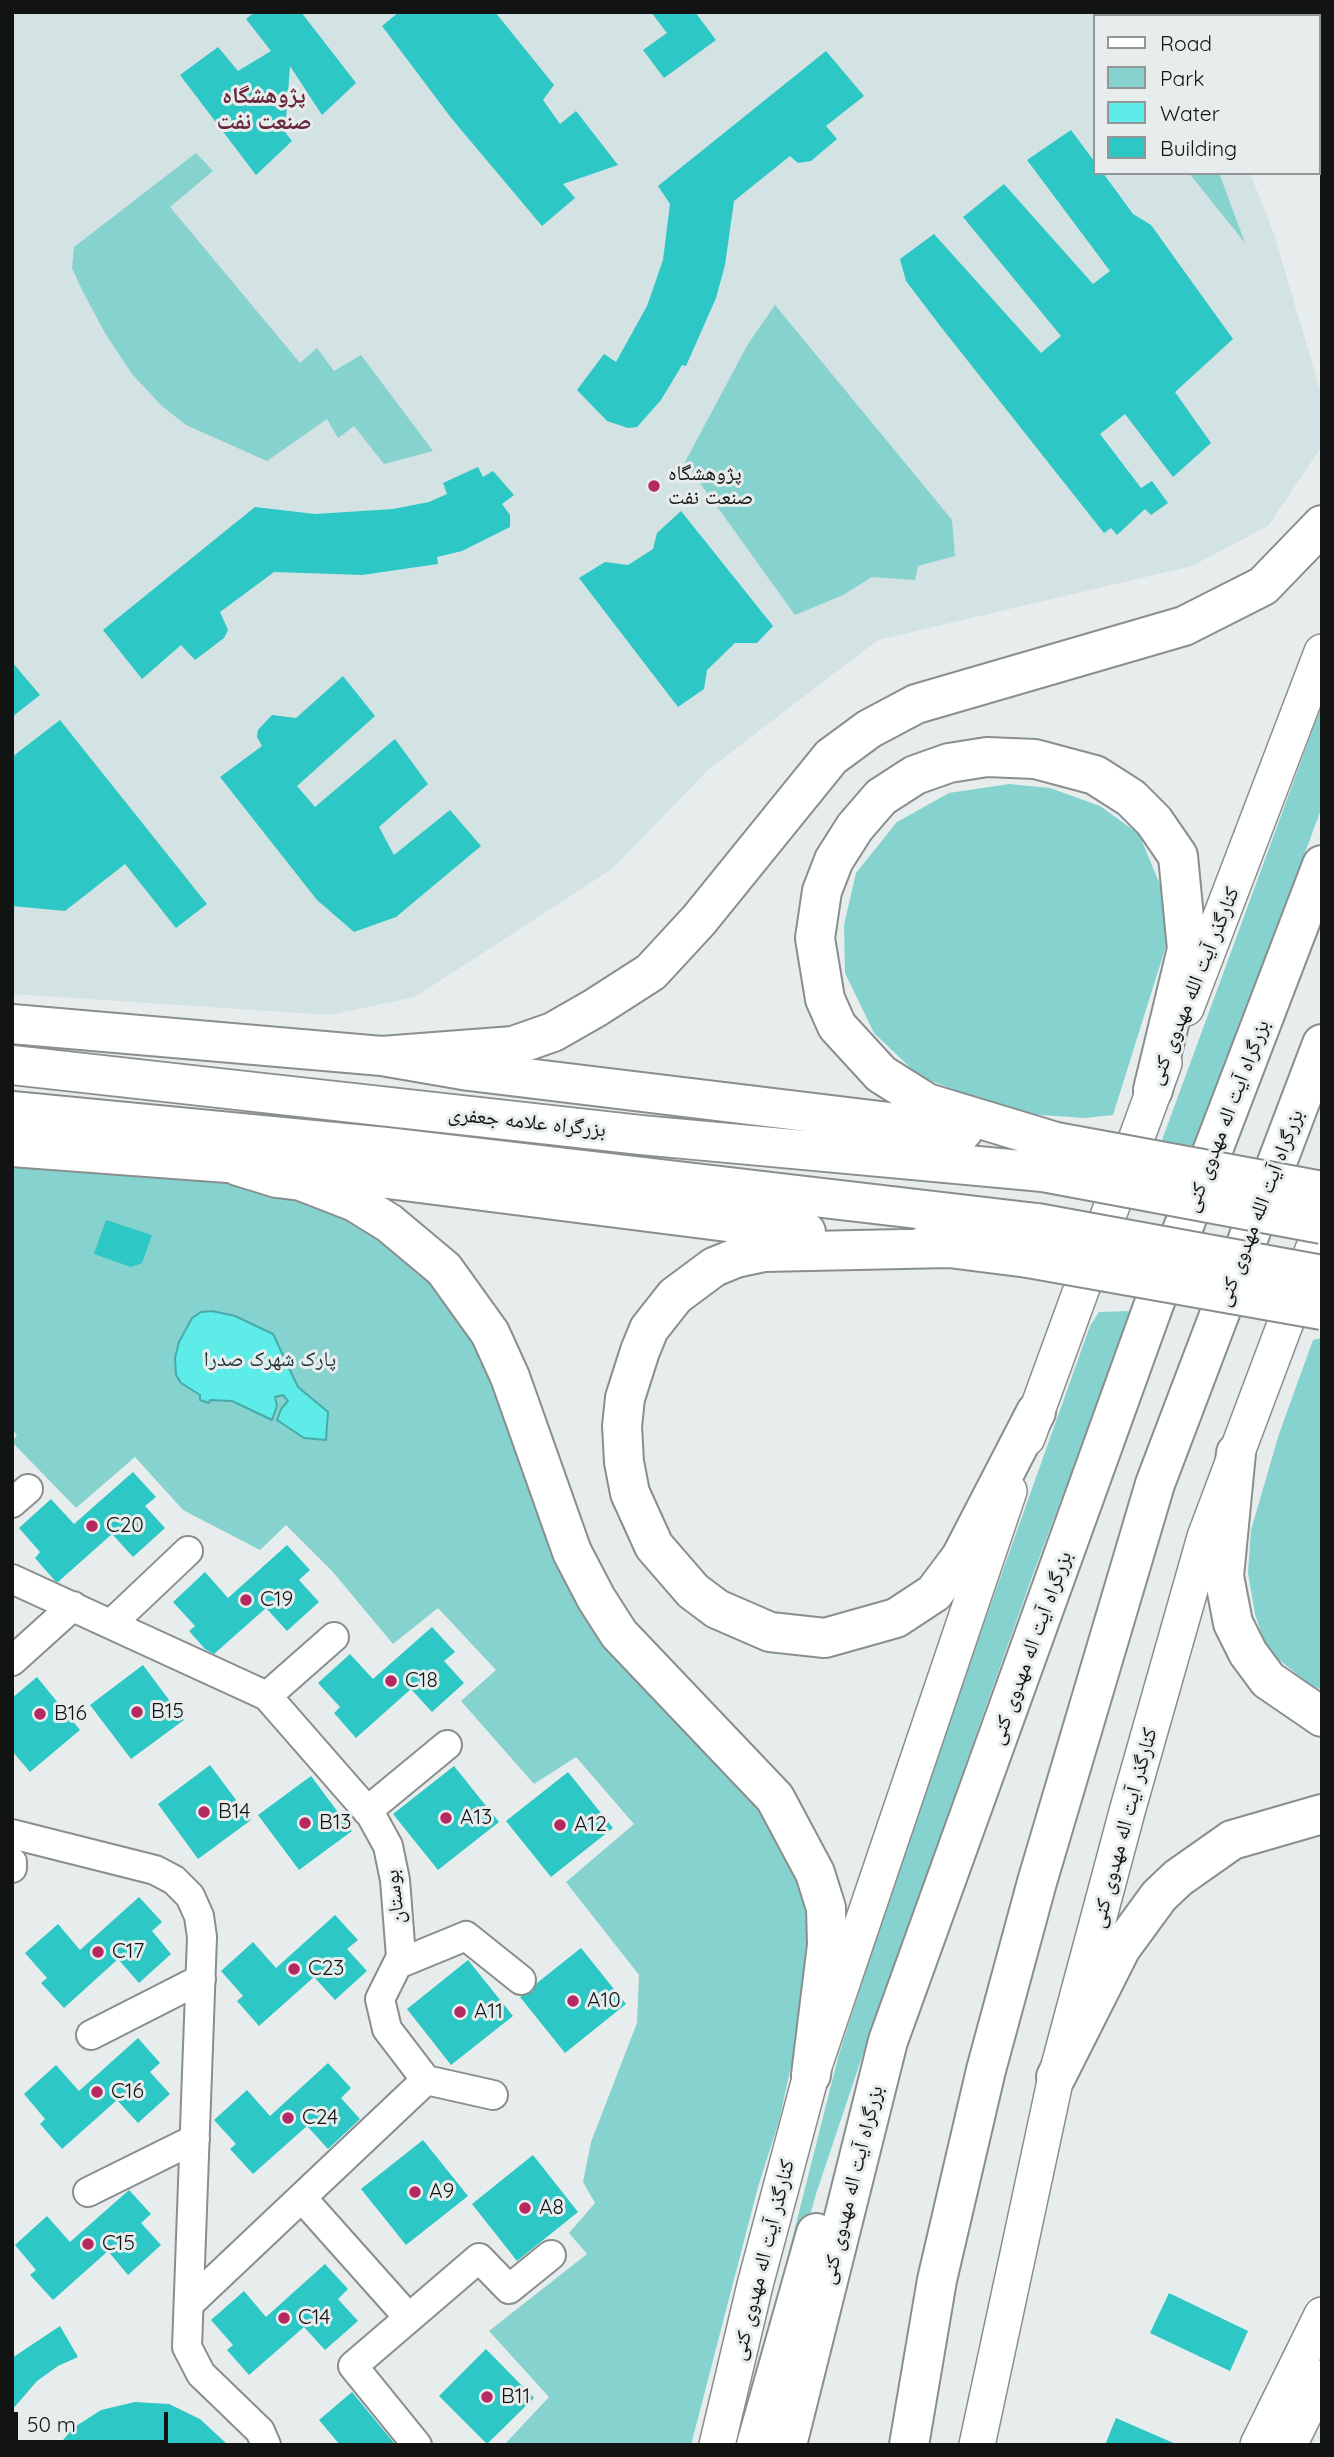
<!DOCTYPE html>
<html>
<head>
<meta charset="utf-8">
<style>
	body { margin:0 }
	#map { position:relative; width:1334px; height:2457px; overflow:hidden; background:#e7edec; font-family:Quicksand,sans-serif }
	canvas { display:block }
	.frame { position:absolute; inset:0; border:14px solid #121414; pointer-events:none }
	.legend { position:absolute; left:1093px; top:14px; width:228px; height:161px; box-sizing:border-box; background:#e7edec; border:2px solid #929696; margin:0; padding:9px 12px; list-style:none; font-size:21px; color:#121414 }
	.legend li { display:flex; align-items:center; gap:14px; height:35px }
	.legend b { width:35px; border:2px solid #929696 }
	.scale { position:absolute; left:14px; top:2412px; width:154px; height:32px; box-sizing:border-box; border:4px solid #121414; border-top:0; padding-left:9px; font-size:21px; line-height:24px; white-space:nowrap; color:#121414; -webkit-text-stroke:5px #e7edec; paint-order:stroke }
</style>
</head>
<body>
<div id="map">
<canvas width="1334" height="2457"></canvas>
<div class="frame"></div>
<ul class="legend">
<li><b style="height:9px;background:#fff"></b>Road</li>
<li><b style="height:19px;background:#85d2cf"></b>Park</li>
<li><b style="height:19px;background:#5eece9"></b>Water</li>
<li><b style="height:19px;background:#2dc7c5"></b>Building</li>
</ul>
<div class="scale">50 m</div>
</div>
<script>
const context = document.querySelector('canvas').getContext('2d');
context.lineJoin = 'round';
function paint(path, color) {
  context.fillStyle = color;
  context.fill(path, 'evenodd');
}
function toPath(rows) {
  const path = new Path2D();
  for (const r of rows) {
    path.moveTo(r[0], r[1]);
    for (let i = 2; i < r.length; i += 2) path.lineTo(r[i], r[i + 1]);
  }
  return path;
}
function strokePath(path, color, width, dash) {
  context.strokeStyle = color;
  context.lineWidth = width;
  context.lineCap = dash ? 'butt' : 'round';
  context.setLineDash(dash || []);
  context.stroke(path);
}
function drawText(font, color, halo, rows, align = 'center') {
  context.font = font + ' Quicksand,"Noto Naskh Arabic",sans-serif';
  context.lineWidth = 6;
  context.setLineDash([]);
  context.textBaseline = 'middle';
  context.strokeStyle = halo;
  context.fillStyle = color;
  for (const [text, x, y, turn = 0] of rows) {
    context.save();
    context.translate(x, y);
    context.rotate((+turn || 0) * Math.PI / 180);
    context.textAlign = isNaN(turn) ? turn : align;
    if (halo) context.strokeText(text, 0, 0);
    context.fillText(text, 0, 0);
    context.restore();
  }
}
paint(toPath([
	[12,12,1184,12,1186,16,1094,16,1094,173,1250,173,1274,234,1322,397,1322,446,1268,526,1192,566,878,640,709,769,612,869,415,997,330,1015,12,994]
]), '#d3e2e2');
paint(toPath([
	[196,153,213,171,170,207,300,363,317,348,334,371,361,355,433,451,384,464,354,426,338,438,327,419,267,461,186,425,162,406,132,374,105,333,82,290,72,268,74,247],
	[1189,173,1219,173,1245,243],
	[775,305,952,520,955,556,918,566,915,580,872,577,843,595,795,615,685,462,748,344],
	[1322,704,1322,807,1303,858,1191,1156,1158,1151],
	[1009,784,1050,788,1100,806,1139,834,1161,887,1166,946,1113,1115,1085,1118,1039,1115,990,1104,919,1076,874,1033,845,973,844,925,856,873,897,822,949,793],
	[12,1160,238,1182,300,1194,376,1226,478,1330,528,1479,767,1810,787,1854,814,1937,797,2039,779,2121,758,2187,691,2445,504,2445,549,2397,489,2331,587,2254,569,2233,595,2203,583,2182,591,2142,637,2023,639,1975,566,1882,634,1824,576,1757,534,1784,461,1701,496,1670,438,1608,393,1644,332,1571,286,1525,260,1550,183,1510,135,1457,76,1508,12,1442,17,1435,12,1429],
	[1132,1311,1033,1574,869,2036,816,2194,763,2384,740,2445,839,2054,921,1800,1090,1326,1099,1312],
	[1322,1338,1322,1690,1309,1684,1267,1650,1255,1614,1248,1573,1251,1530,1279,1434,1313,1340]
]), '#85d2cf');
const water = toPath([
	[212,1311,235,1316,273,1334,298,1387,328,1412,326,1440,304,1438,277,1420,281,1409,288,1401,283,1395,275,1397,277,1406,272,1420,232,1401,210,1400,209,1403,200,1400,200,1395,181,1383,176,1375,175,1358,179,1342,192,1318,201,1312,212,1311]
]);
paint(water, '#5eece9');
strokePath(water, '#47aba9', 2);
paint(toPath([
	[255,12,301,12,356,83,322,115,290,66,285,132,292,141,256,175,180,75,218,47,238,71,271,51,246,19],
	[399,12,495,12,554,85,543,100,560,124,576,111,618,165,563,184,575,198,542,226,452,119,382,26],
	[651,12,695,12,716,40,664,78,643,50,667,33],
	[826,51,864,96,826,126,837,139,811,161,798,163,790,156,734,201,725,265,716,298,686,366,682,365,661,400,637,427,628,428,607,421,577,390,604,354,616,362,647,306,663,260,670,204,658,186],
	[1071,130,1094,161,1094,173,1103,173,1133,214,1151,225,1233,339,1175,392,1211,443,1173,477,1125,414,1100,434,1141,488,1152,481,1168,503,1151,515,1145,509,1117,535,1111,528,1104,533,941,327,906,281,900,259,934,234,1041,353,1061,336,963,217,1004,184,1093,284,1110,271,1027,160],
	[478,467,483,477,493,471,514,495,502,504,510,515,510,527,462,551,437,557,438,564,362,575,274,572,220,612,228,630,224,638,195,660,181,645,142,679,103,630,255,507,315,514,393,509,429,502,447,494,443,483],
	[681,511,773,626,757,643,735,643,707,670,704,689,678,707,579,578,605,562,628,565,653,549,657,533],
	[12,662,40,695,12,717],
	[343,676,375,716,297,786,315,807,395,739,428,784,379,827,394,855,450,810,481,846,396,917,354,932,317,900,220,777,262,746,257,737,258,730,272,715,296,718],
	[60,720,207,904,176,928,125,864,65,911,12,906,12,757],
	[106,1220,152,1235,142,1263,131,1267,94,1254],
	[133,1472,156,1497,145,1506,165,1528,133,1557,112,1534,58,1582,55,1581,35,1558,40,1552,19,1528,51,1499,74,1524],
	[287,1545,310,1570,299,1580,319,1602,287,1631,266,1608,214,1654,205,1649,189,1631,195,1626,173,1602,205,1572,228,1598],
	[432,1627,455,1652,444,1661,464,1683,432,1712,411,1689,356,1738,334,1713,340,1707,318,1683,350,1654,373,1679],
	[143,1665,184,1720,131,1759,90,1705],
	[37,1677,80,1730,30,1772,12,1751,12,1698],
	[210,1765,251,1820,198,1859,158,1804],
	[454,1766,499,1822,438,1870,393,1814],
	[568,1772,613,1828,551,1877,506,1821],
	[311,1776,352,1831,299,1870,258,1815],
	[139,1897,162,1922,152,1931,171,1954,139,1983,118,1959,64,2008,41,1983,47,1978,25,1953,58,1924,80,1950],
	[335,1915,358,1940,347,1949,367,1971,335,2000,314,1977,259,2026,237,2001,243,1996,221,1971,253,1942,276,1968],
	[581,1948,626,2004,565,2053,520,1997,533,1991,537,1983],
	[468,1960,513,2016,451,2065,407,2009],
	[138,2038,160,2063,150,2072,170,2094,138,2123,117,2100,62,2149,40,2124,45,2119,24,2094,56,2065,79,2091],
	[328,2063,351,2088,341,2098,360,2119,328,2149,307,2126,253,2174,230,2149,236,2144,214,2120,247,2090,270,2116],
	[423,2140,468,2196,406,2245,361,2189],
	[533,2155,578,2212,517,2261,472,2204],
	[129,2190,151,2214,141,2223,161,2245,128,2275,108,2251,53,2300,30,2275,36,2270,15,2245,47,2216,70,2242],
	[325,2264,348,2289,338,2299,358,2321,325,2350,304,2327,249,2375,227,2350,233,2345,211,2320,244,2291,266,2317],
	[1169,2293,1248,2331,1230,2371,1150,2333],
	[60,2326,78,2357,58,2366,37,2381,12,2410,12,2358],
	[486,2349,534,2398,487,2444,439,2396],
	[352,2392,394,2443,392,2445,340,2445,319,2420],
	[135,2402,169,2404,200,2419,228,2445,59,2445,73,2428,101,2410],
	[1116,2418,1178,2445,1105,2445]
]), '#2dc7c5');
const minor = toPath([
	[1240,12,1241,16],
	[12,1503,28,1489],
	[12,1579,267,1696,371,1815,388,1846,395,1880,401,1957,380,1999,387,2029,426,2080,190,2303],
	[111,1624,188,1551],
	[12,1661,73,1606],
	[267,1696,334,1637],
	[367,1811,447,1745],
	[12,1834,155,1870,174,1880,190,1896,199,1916,202,1937,187,2347,201,2374,260,2431,266,2445],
	[12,1862,12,1868],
	[398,1964,466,1936,521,1980],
	[91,2035,201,1979],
	[426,2080,493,2095],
	[88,2192,195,2139],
	[302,2198,409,2318],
	[417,2445,353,2366,479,2258,509,2289,551,2255]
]);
const major = toPath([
	[1186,1008,1322,652],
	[1027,1438,1164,1063],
	[717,2445,755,2285,811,2075,1009,1491],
	[977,2445,1056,2077,1128,1808,1205,1537,1322,1226],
	[1258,2445,1322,2315],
	[1289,2445,1322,2378]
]);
const highway = toPath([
	[12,1024,382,1056,469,1071,963,1131],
	[382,1056,513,1046,553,1032,595,1008,651,972,699,920,831,757,869,729,916,704,1184,626,1263,586,1322,525],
	[12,1065,641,1135,1043,1172],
	[12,1111,386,1147,1037,1223],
	[1056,1142,927,1103,881,1074,837,1026,825,999,815,938,822,891,834,860,855,827,881,797,915,775,949,763,987,757,1035,759,1095,775,1131,798,1154,821,1178,856,1187,949,1153,1090],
	[12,1147,309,1169,806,1232],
	[238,1166,277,1178,301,1181,355,1202,389,1223,444,1269,490,1333,510,1377,572,1552,596,1598,619,1634,775,1798,815,1873,826,1908,827,1945,811,2075],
	[925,1245,1028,1258],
	[949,1248,764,1252,736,1258,714,1267,675,1296,649,1329,640,1351,625,1398,622,1426,624,1462,630,1493,654,1546,693,1591,717,1609,770,1632,825,1638,896,1618,934,1593,961,1557,1036,1412],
	[1236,1453,1224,1576,1233,1623,1248,1653,1268,1680,1322,1717],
	[1056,2077,1121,1948,1159,1896,1178,1878,1232,1840,1322,1814],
	[756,2445,816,2233],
	[787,2445,888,2041,1154,1304,1322,865],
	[909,2445,937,2280,986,2070,1037,1882,1155,1484,1322,1044]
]);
strokePath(minor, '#898e8e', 32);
strokePath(major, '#898e8e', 38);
strokePath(highway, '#898e8e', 42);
strokePath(minor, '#fff', 28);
strokePath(major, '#fff', 35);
strokePath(highway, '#fff', 38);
const highwayBridge = toPath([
	[1056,1142,1322,1191],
	[1043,1172,1322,1224],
	[1037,1223,1322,1275],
	[1028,1258,1322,1310]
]);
strokePath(highwayBridge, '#898e8e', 42, []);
strokePath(highwayBridge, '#fff', 38);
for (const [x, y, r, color] of [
	[654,486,7,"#b52860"],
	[92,1526,7,"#b52860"],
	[246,1600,7,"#b52860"],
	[391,1681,7,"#b52860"],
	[137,1712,7,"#b52860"],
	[40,1714,7,"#b52860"],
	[204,1812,7,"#b52860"],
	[446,1818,7,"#b52860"],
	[305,1823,7,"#b52860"],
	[560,1825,7,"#b52860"],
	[98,1952,7,"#b52860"],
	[294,1969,7,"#b52860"],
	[573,2001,7,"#b52860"],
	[460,2012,7,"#b52860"],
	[97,2092,7,"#b52860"],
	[288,2118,7,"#b52860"],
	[415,2192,7,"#b52860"],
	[525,2208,7,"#b52860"],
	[88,2244,7,"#b52860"],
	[284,2318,7,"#b52860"],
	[487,2397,7,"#b52860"]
]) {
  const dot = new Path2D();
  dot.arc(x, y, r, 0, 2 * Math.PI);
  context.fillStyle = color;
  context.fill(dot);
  strokePath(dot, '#e7edec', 2.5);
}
drawText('21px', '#121414', '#e7edec', [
	["پژوهشگاه",668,474],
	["صنعت نفت",668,498],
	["C20",106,1526],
	["C19",260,1600],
	["C18",405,1681],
	["B15",151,1712],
	["B16",54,1714],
	["B14",218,1812],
	["A13",460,1818],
	["B13",319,1823],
	["A12",574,1825],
	["C17",112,1952],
	["C23",308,1969],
	["A10",587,2001],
	["A11",474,2012],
	["C16",111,2092],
	["C24",302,2118],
	["A9",429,2192],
	["A8",539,2208],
	["C15",102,2244],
	["C14",298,2318],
	["B11",501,2397]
], 'left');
drawText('21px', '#121414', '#e7edec', [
	["کنارگذر آیت الله مهدوی کنی",1194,986,-68],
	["بزرگراه آیت اله مهدوی کنی",1227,1116,-69],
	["بزرگراه علامه جعفری",527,1122,6],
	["بزرگراه آیت الله مهدوی کنی",1260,1208,-69],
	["بزرگراه آیت اله مهدوی کنی",1031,1648,-70],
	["کنارگذر آیت اله مهدوی کنی",1124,1828,-75],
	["بوستان",395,1897,-97],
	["بزرگراه آیت اله مهدوی کنی",852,2185,-76],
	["کنارگذر آیت اله مهدوی کنی",763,2260,-76]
]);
drawText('21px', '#1b3433', '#e7edec', [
	["پارک شهرک صدرا",270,1360]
]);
drawText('bold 23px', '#6a263d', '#e7edec', [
	["پژوهشگاه",264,96],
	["صنعت نفت",264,122]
]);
</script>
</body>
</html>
